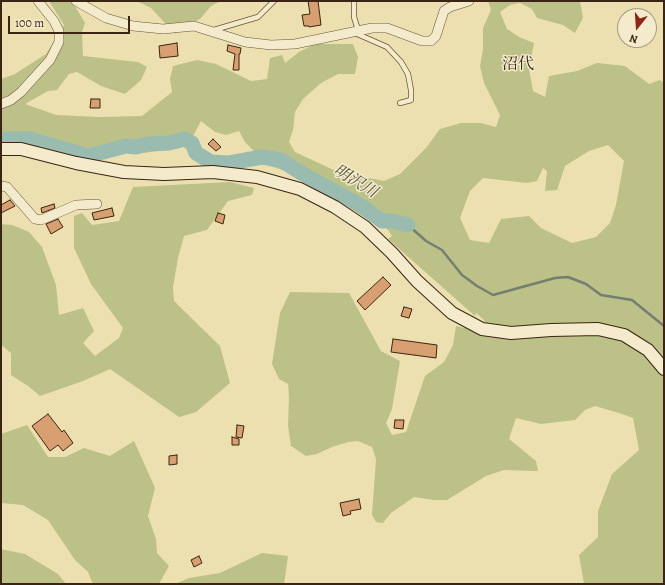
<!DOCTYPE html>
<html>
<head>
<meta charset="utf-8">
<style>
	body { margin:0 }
	#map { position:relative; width:665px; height:585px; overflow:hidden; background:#ede0b0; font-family:Alegreya,serif }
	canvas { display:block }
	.frame { position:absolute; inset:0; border:2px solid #3b2413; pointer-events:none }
	.north { position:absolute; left:617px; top:8px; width:40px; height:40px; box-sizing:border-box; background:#f3ebcc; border:1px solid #a99b82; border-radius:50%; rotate:197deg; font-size:11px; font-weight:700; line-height:16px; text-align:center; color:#3b2413 }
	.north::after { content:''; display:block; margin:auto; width:14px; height:18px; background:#8f2418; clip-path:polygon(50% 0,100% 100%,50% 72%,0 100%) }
	.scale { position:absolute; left:8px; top:16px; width:122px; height:18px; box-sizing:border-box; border:2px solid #3b2413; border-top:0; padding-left:5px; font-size:12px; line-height:14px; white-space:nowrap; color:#3b2413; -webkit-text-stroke:3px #f3ebcc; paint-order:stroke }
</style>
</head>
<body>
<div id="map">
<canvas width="665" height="585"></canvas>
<div class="frame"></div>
<div class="north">N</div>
<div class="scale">100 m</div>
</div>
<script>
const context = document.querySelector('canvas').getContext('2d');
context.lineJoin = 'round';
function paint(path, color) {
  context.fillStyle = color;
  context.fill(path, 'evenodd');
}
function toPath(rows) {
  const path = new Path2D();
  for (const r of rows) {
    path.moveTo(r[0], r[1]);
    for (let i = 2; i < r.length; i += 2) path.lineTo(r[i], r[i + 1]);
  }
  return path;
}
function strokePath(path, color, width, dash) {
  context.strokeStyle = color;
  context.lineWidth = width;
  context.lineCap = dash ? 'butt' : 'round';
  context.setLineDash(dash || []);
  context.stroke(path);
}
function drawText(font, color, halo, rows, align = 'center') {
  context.font = font + ' Alegreya,"Noto Serif JP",serif';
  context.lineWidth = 3;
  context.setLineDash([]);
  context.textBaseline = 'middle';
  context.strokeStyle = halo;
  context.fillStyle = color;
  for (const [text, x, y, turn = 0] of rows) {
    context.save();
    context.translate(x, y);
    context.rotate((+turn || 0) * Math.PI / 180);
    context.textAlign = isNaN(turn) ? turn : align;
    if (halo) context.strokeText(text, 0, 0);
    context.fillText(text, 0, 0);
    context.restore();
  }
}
paint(toPath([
	[49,1,72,1,85,23,82,32,83,56,138,62,147,67,141,80,125,94,101,86,77,72,69,74,57,90,48,91,25,104,56,115,99,117,142,116,172,92,170,79,173,66,197,60,216,64,251,81,267,79,270,58,282,55,285,63,299,52,315,44,353,44,358,57,355,74,338,74,321,83,303,99,295,112,293,130,289,142,295,152,338,172,384,181,400,174,426,148,440,129,461,123,481,123,496,127,500,115,484,83,480,66,483,50,483,28,491,10,488,1,580,1,583,18,575,33,563,25,537,18,532,9,520,3,510,5,500,12,507,29,519,37,534,43,529,69,533,91,545,97,549,76,577,71,597,63,625,66,649,84,660,80,664,83,664,584,584,584,579,555,598,537,598,511,612,474,639,450,633,418,622,414,595,406,585,410,575,420,541,424,516,418,509,439,536,461,538,471,504,470,486,476,447,500,434,500,414,497,391,513,383,523,376,522,372,515,376,459,372,447,358,441,348,442,332,447,317,454,306,456,291,446,288,426,289,397,288,384,279,379,272,364,280,313,290,292,349,293,381,351,400,361,392,409,386,423,392,435,406,432,425,376,444,362,453,345,456,326,492,334,483,319,476,313,475,316,388,239,392,236,382,221,361,215,294,174,267,165,245,142,239,131,226,135,215,132,201,121,193,136,181,148,143,153,121,152,86,159,1,145,1,79,15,74,46,54,64,25],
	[608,145,624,161,616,205,610,223,596,237,572,243,541,228,529,216,501,219,489,243,470,240,460,218,470,191,483,178,527,183,537,181,543,168,547,171,545,191,557,190,565,166,589,151],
	[137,1,221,1,211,6,201,18,175,34,151,8],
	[230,182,254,188,252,195,228,201,207,230,184,236,178,258,173,287,174,301,220,346,230,383,196,412,179,417,110,369,83,381,40,396,28,386,11,375,11,353,1,345,1,224,12,225,29,232,42,247,56,285,59,315,83,308,94,331,83,343,95,356,119,338,123,328,91,284,74,248,74,216,82,213,92,225,119,221,133,187],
	[27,425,48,457,65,457,84,448,110,456,134,441,155,488,148,516,156,539,157,553,169,566,159,584,93,584,88,572,75,560,48,520,23,505,1,503,1,434],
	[1,549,25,554,58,574,66,584,1,584],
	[262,553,288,556,284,584,175,584,189,578,220,573]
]), '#bcc188');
strokePath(toPath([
	[408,225,426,241,442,250,462,275,477,286,493,295,555,278,568,277,586,284,601,295,632,300,664,326]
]), '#747f71', 2.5);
strokePath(toPath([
	[1,139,30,139,88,156,126,146,136,147,148,144,169,143,184,139,192,143,196,153,211,162,229,163,262,157,281,160,301,173,360,205,382,221,392,221,408,225]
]), '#9abcb0', 15);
const building = toPath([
	[308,1,318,1,321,25,309,27,309,26,304,26,302,15,310,14,308,1],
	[177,43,178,56,160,58,159,46,177,43],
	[228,45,241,48,240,54,239,54,239,70,233,70,235,54,227,51,228,45],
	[91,99,100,99,100,108,90,108,91,99],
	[213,139,221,147,216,151,208,144,213,139],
	[10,200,15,206,1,213,1,205,10,200],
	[54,204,55,208,42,213,41,208,54,204],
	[112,208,114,216,94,220,92,213,112,208],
	[218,213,225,215,223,224,215,221,218,213],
	[58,219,63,227,51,234,46,224,58,219],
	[383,277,391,285,365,310,357,301,383,277],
	[404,307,412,309,409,318,401,316,404,307],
	[393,339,437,345,436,358,391,352,393,339],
	[48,414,62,432,64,430,73,443,63,451,58,445,50,451,32,426,48,414],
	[395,420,404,420,403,429,394,428,395,420],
	[237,425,244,426,242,438,236,437,237,425],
	[232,437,239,439,239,445,232,445,232,437],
	[177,455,177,464,169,465,169,456,177,455],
	[359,499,361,509,350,511,351,514,343,516,340,503,359,499],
	[199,556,202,563,194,567,191,560,199,556]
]);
paint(building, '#d89f70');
strokePath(building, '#3b2413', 1);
const lane = toPath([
	[354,1,354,17,358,30],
	[214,30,258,17,274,1],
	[355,33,387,47,401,62,408,74,411,90,411,100,400,103]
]);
const street = toPath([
	[76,1,106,18,133,26,163,29,194,26,245,42,271,45,295,44,372,28,387,28,422,41,431,41,436,36,444,11,450,7,469,1],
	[1,104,11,100,21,92,50,60,59,42,59,31,54,21,38,1],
	[1,186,7,187,35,219,41,220,76,205,97,204]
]);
const secondary = toPath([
	[1,149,21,149,76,163,124,172,164,174,213,172,257,177,300,189,335,207,365,227,392,253,417,281,452,313,482,329,511,333,551,330,598,329,624,335,648,350,664,369]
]);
strokePath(lane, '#68533a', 6);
strokePath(street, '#68533a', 10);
strokePath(secondary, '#3b2413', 14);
strokePath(lane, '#f3ebcc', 4.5);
strokePath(street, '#f3ebcc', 9);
strokePath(secondary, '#f3ebcc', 12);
drawText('16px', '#3b2413', '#f3ebcc', [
	["沼代",518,65]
]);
drawText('italic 16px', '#585242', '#f3ebcc', [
	["明沢川",355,182,31]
]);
</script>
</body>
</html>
